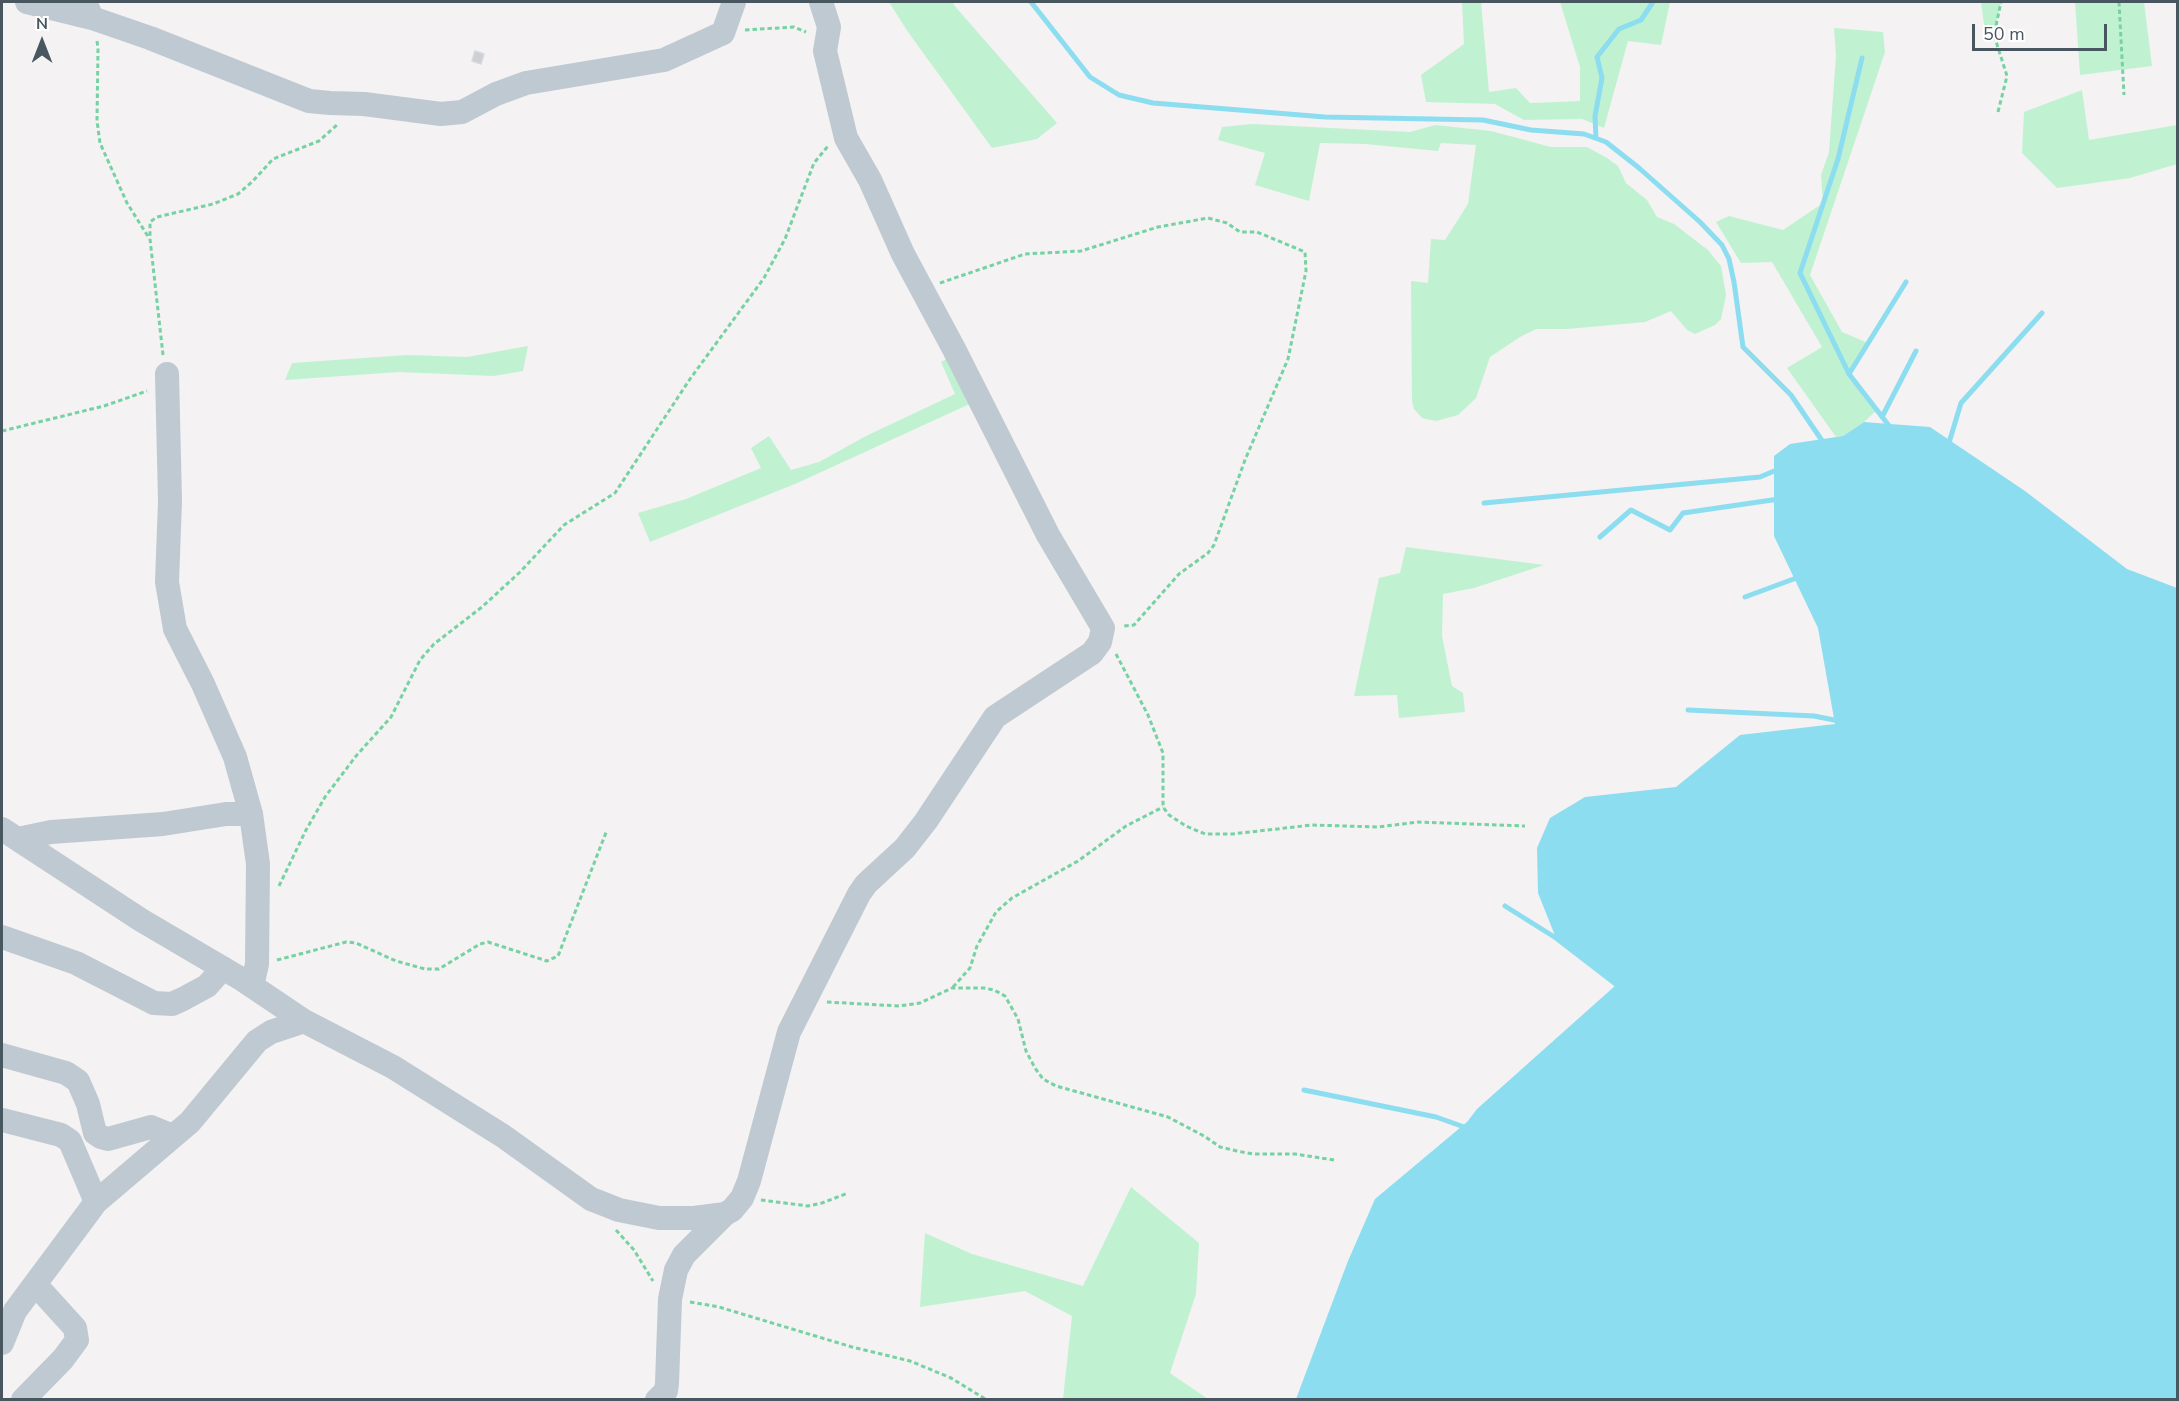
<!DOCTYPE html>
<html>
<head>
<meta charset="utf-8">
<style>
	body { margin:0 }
	#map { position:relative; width:2179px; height:1401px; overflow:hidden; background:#f4f2f2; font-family:"Nunito Sans",sans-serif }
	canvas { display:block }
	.frame { position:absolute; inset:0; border:3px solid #485660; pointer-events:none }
	.north { position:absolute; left:12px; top:12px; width:60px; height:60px; -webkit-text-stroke:4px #fff; paint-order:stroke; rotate:0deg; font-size:16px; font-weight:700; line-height:24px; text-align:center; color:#485660 }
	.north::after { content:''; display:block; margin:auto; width:21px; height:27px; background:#485660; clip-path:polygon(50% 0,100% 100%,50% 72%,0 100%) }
	.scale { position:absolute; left:1972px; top:24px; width:135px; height:27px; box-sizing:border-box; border:3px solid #485660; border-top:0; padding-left:8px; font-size:18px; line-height:21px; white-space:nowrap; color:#485660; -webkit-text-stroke:4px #fff; paint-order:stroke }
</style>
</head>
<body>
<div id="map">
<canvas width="2179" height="1401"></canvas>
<div class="frame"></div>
<div class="north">N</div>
<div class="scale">50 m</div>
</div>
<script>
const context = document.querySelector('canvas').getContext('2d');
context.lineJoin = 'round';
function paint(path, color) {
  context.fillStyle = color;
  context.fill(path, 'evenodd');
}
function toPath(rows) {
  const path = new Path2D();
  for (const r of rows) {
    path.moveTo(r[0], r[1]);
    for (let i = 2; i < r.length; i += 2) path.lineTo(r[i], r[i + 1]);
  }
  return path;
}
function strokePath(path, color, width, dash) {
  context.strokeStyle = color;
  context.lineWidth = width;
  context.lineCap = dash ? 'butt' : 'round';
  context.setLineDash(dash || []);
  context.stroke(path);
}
paint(toPath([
	[889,2,956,2,953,4,1057,123,1037,139,992,148,908,32],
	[1462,2,1481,2,1489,92,1516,88,1530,103,1580,101,1580,67,1560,2,1670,2,1661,45,1628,41,1604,128,1582,119,1524,120,1495,104,1426,102,1421,75,1464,44],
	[1981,2,2001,2,1994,35,1985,32],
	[2075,2,2144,2,2152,66,2080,75],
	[1834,28,1883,32,1885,52,1810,275,1842,332,1868,343,1849,374,1877,410,1864,422,1843,436,1836,437,1787,368,1822,347,1772,262,1741,263,1716,222,1729,216,1783,230,1823,203,1821,175,1829,152,1836,55],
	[2082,90,2089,140,2177,125,2177,164,2130,178,2057,188,2022,153,2024,112],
	[1252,124,1410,132,1435,125,1491,131,1551,147,1587,147,1607,158,1618,166,1626,183,1647,200,1657,217,1674,224,1708,250,1721,266,1726,295,1721,319,1715,325,1695,334,1687,330,1671,311,1645,322,1567,329,1536,329,1520,337,1490,357,1476,398,1458,415,1436,421,1422,418,1414,409,1412,401,1411,281,1428,283,1431,239,1445,240,1468,204,1476,145,1441,143,1438,151,1365,144,1320,143,1309,201,1255,185,1265,153,1218,140,1222,127],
	[528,346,523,371,494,376,399,372,285,380,292,363,407,355,467,357],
	[951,356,974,402,795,484,650,542,638,513,686,499,761,468,751,448,769,436,791,470,819,462,866,436,955,394,941,362],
	[1406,547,1544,565,1474,588,1443,594,1442,636,1452,686,1463,693,1465,712,1399,718,1397,695,1354,696,1379,578,1400,573],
	[1131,1187,1199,1243,1196,1294,1170,1373,1208,1399,1063,1399,1072,1316,1025,1291,920,1307,925,1233,972,1254,1083,1286]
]), '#c0f2d2');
paint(toPath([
	[1864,422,1930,427,2025,491,2127,569,2177,588,2177,1399,1296,1399,1348,1261,1375,1199,1467,1122,1477,1109,1616,985,1556,938,1538,893,1537,848,1550,818,1585,797,1676,787,1740,735,1835,724,1818,628,1774,536,1774,456,1790,444,1843,436]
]), '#8cddf0');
strokePath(toPath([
	[1031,2,1090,77,1119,95,1153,103,1325,117,1483,120,1531,130,1584,134,1606,142,1639,168,1700,222,1722,245,1729,259,1734,282,1743,347,1791,395,1825,445],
	[1862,58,1838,159,1800,273,1849,374,1890,427],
	[1596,138,1595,116,1602,78,1597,57,1619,29,1641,20,1653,2],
	[1849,374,1906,282],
	[1882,417,1916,351],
	[1948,446,1961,403,2042,313],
	[1484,503,1760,477,1779,469],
	[1600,537,1631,510,1670,530,1683,513,1779,499],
	[1745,597,1799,577],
	[1688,710,1814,716,1839,721],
	[1505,906,1556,938,1617,985,1622,985],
	[1304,1090,1436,1117,1467,1128]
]), '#8cddf0', 5);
const building = toPath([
	[475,51,484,54,481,64,472,61,475,51]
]);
paint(building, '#cccfd4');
strokePath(building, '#d6d8dd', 1.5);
strokePath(toPath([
	[2119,2,2124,95],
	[745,30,794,27,806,32],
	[97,41,98,48,97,121,100,143,127,203,149,238],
	[1998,112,2007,76,1994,35,2001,2],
	[940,283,1025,254,1081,251,1158,227,1208,218,1227,223,1240,232,1257,232,1305,252,1306,271,1288,359,1245,460,1214,545,1208,553,1179,574,1134,625,1123,626],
	[163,355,150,239,150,222,157,217,213,204,238,194,253,181,273,159,319,141,337,125],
	[2,431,104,406,147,391],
	[1116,654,1148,715,1163,753,1163,807,1169,815,1186,826,1205,834,1232,834,1312,825,1378,827,1418,822,1525,826],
	[279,886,306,830,325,797,356,756,391,717,420,660,434,644,482,607,520,572,564,525,615,493,690,379,764,278,785,239,814,163,828,146],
	[277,960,346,942,356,943,396,961,425,969,439,969,480,944,488,942,547,961,558,956,607,830],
	[953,987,970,968,977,946,996,912,1012,898,1078,861,1126,826,1163,807],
	[827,1002,899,1006,920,1003,952,988,984,988,994,990,1005,996,1018,1019,1026,1051,1035,1068,1043,1079,1056,1086,1168,1117,1204,1136,1220,1147,1237,1151,1253,1154,1295,1154,1334,1160],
	[761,1200,808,1206,822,1203,848,1193],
	[616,1230,634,1250,653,1281],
	[690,1302,719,1307,852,1347,910,1361,951,1378,987,1400]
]), '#76d2a2', 3, [4.5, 3]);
strokePath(toPath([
	[27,2,92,18],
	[85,2,92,18,150,38,309,101,330,103,364,104,441,114,462,112,496,94,526,83,664,60,723,33,734,2],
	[167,374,170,501,167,582,175,629,203,684,235,757,251,814,258,864,257,964,252,986],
	[2,829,141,920,243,980,304,1021,393,1067,503,1136,591,1199,619,1210,659,1218,694,1218,725,1214,732,1210,742,1198,749,1181,789,1032,859,894,866,884,905,848,926,821,995,717,1092,653,1100,642,1103,628,1048,535,954,349,903,254,870,180,846,138,825,51,829,27,821,2],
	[18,839,51,832,163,824,226,814,251,814],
	[2,937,76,963,154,1003,172,1004,183,999,207,986,223,968],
	[2,1055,66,1073,78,1081,88,1104,95,1133,101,1137,108,1139,151,1127,173,1136],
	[2,1120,61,1135,70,1141,96,1202],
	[2,1343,15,1311,96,1202,190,1122,257,1041,271,1032,304,1021],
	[23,1400,63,1359,77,1340,75,1328,35,1284],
	[657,1400,666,1391,667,1383,670,1299,676,1270,684,1255,725,1214]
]), '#bfc9d1', 24);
</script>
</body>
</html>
